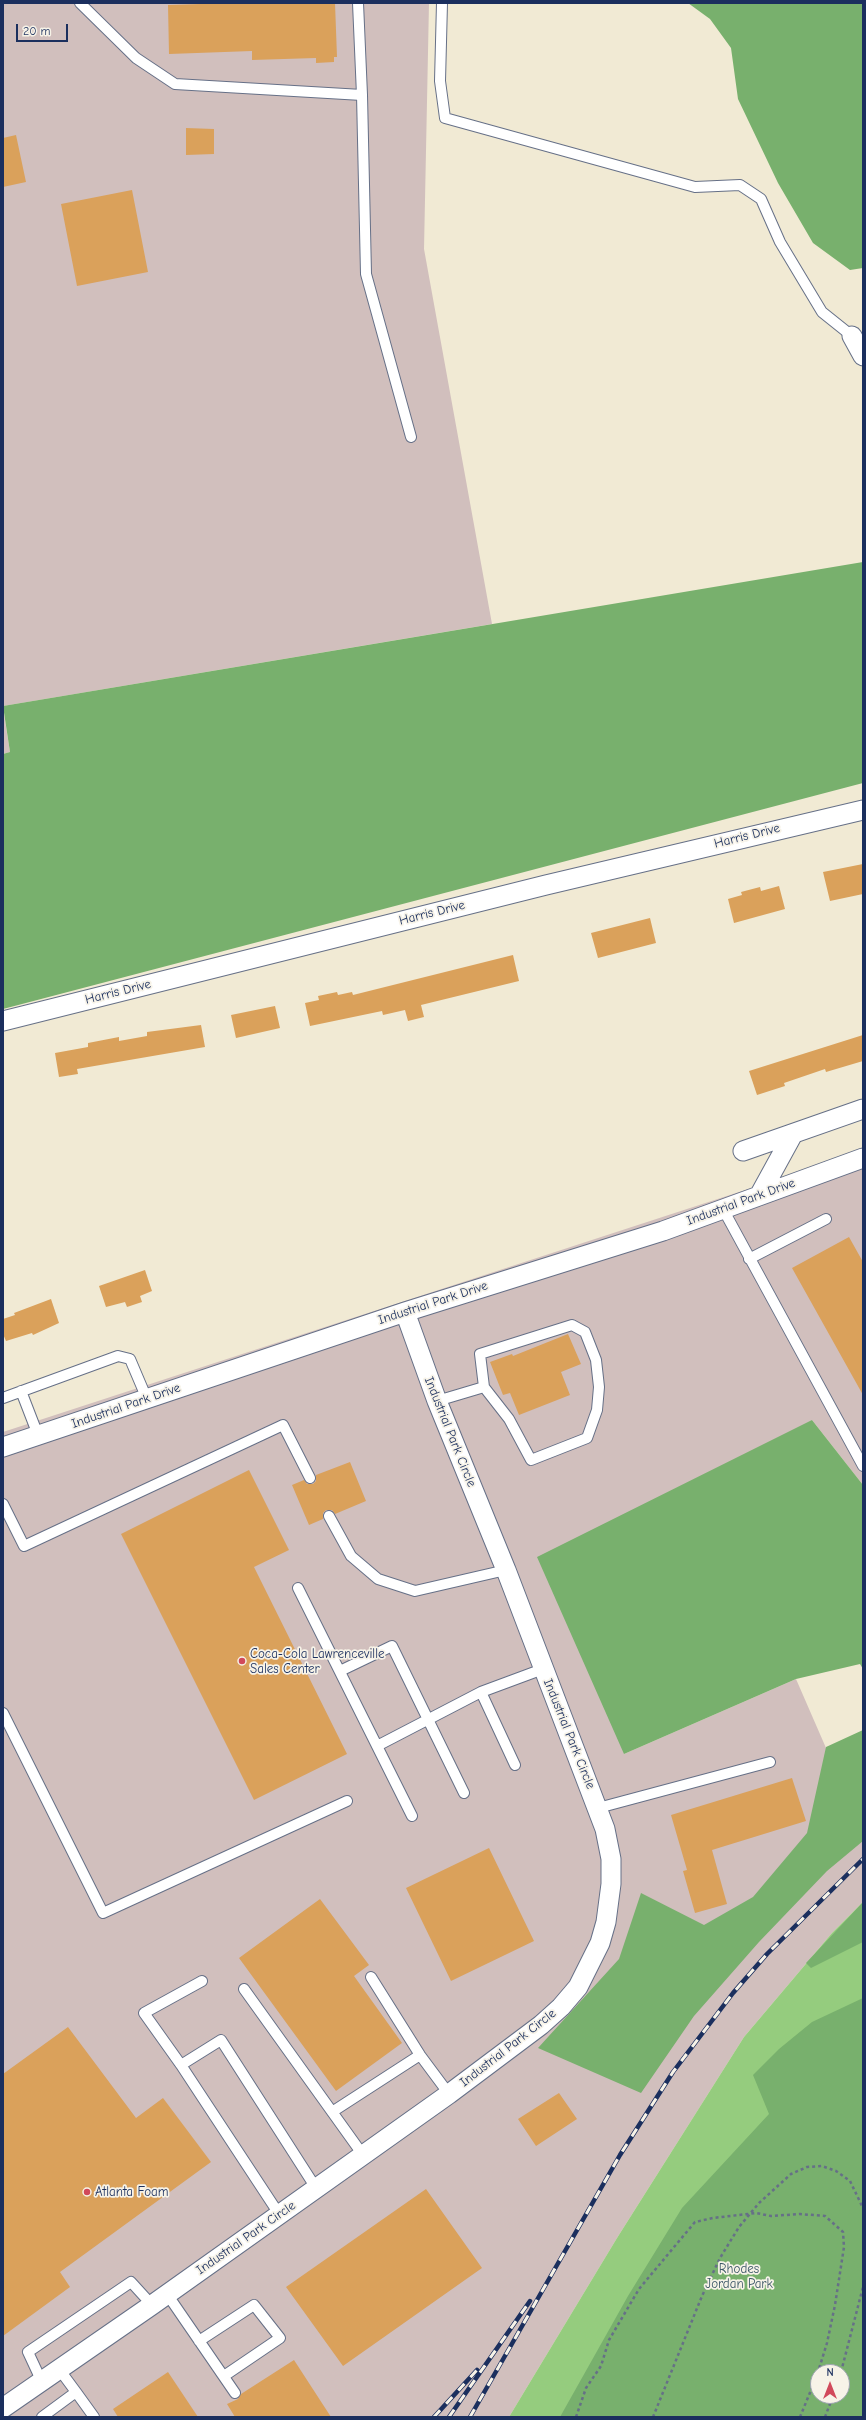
<!DOCTYPE html>
<html>
<head>
<meta charset="utf-8">
<style>
	body { margin:0 }
	#map { position:relative; width:866px; height:2420px; overflow:hidden; background:#f1ead4; font-family:"Comic Neue",sans-serif }
	canvas { display:block }
	.frame { position:absolute; inset:0; border:4px solid #1b2f5e; pointer-events:none }
	.north { position:absolute; left:810px; top:2364px; width:40px; height:40px; box-sizing:border-box; background:#f7f3e8; border:1px solid #9fa5b1; border-radius:50%; rotate:0deg; font-size:11px; font-weight:700; line-height:16px; text-align:center; color:#1b2f5e }
	.north::after { content:''; display:block; margin:auto; width:14px; height:18px; background:#d1495b; clip-path:polygon(50% 0,100% 100%,50% 72%,0 100%) }
	.scale { position:absolute; left:16px; top:24px; width:52px; height:18px; box-sizing:border-box; border:2px solid #1b2f5e; border-top:0; padding-left:5px; font-size:12px; line-height:14px; white-space:nowrap; color:#1b2f5e; -webkit-text-stroke:3px #f7f3e8; paint-order:stroke }
</style>
</head>
<body>
<div id="map">
<canvas width="866" height="2420"></canvas>
<div class="frame"></div>
<div class="north">N</div>
<div class="scale">20 m</div>
</div>
<script>
const context = document.querySelector('canvas').getContext('2d');
context.lineJoin = 'round';
function paint(path, color) {
  context.fillStyle = color;
  context.fill(path, 'evenodd');
}
function toPath(rows) {
  const path = new Path2D();
  for (const r of rows) {
    path.moveTo(r[0], r[1]);
    for (let i = 2; i < r.length; i += 2) path.lineTo(r[i], r[i + 1]);
  }
  return path;
}
function strokePath(path, color, width, dash) {
  context.strokeStyle = color;
  context.lineWidth = width;
  context.lineCap = dash ? 'butt' : 'round';
  context.setLineDash(dash || []);
  context.stroke(path);
}
function drawText(font, color, halo, rows, align = 'center') {
  context.font = font + ' "Comic Neue",sans-serif';
  context.lineWidth = 3.5;
  context.setLineDash([]);
  context.textBaseline = 'middle';
  context.strokeStyle = halo;
  context.fillStyle = color;
  for (const [text, x, y, turn = 0] of rows) {
    context.save();
    context.translate(x, y);
    context.rotate((+turn || 0) * Math.PI / 180);
    context.textAlign = isNaN(turn) ? turn : align;
    if (halo) context.strokeText(text, 0, 0);
    context.fillText(text, 0, 0);
    context.restore();
  }
}
paint(toPath([
	[3,3,429,3,424,249,492,624,3,706],
	[3,708,10,752,3,754],
	[863,1149,863,1485,812,1420,624,1754,796,1679,863,1833,863,1902,832,1933,744,2037,617,2238,509,2417,3,2417,3,1432,779,1179]
]), '#d1bfbd');
paint(toPath([
	[863,1902,863,2417,509,2417,617,2238,744,2037,832,1933],
	[818,2372,842,2372,842,2396,818,2396]
]), '#95cc7e');
paint(toPath([
	[688,3,863,3,863,268,850,270,813,243,778,183,738,99,731,48,710,19],
	[863,562,863,783,3,1009,3,754,10,752,3,706],
	[812,1420,863,1485,863,1669,860,1664,796,1679,624,1754,537,1557],
	[863,1730,863,1841,827,1871,759,1942,694,2016,641,2093,538,2048,619,1959,641,1893,704,1925,753,1897,807,1833,826,1747],
	[863,1902,863,1942,811,1968,806,1963],
	[863,1998,863,2417,560,2417,628,2296,682,2208,769,2114,753,2075,779,2049,812,2022],
	[818,2372,842,2372,842,2396,818,2396]
]), '#78b06d');
paint(toPath([
	[233,3,335,3,337,57,334,57,334,62,316,63,316,58,252,60,252,51,169,54,168,5],
	[186,128,214,129,214,154,186,155],
	[16,135,26,182,3,187,3,138],
	[132,190,148,272,77,286,61,204],
	[863,864,863,894,830,901,823,872],
	[779,886,785,909,734,923,728,899,742,895,741,892,760,887,761,891],
	[650,918,656,943,598,958,591,933],
	[513,955,519,981,421,1005,424,1017,408,1021,405,1010,383,1015,382,1011,310,1026,305,1003,319,1000,318,996,337,992,338,995,352,992,353,995],
	[275,1006,280,1028,236,1038,231,1015],
	[201,1025,205,1047,77,1069,78,1074,59,1077,55,1053,88,1047,88,1043,119,1037,119,1041,147,1036,147,1032],
	[863,1035,863,1061,826,1072,825,1069,784,1083,785,1086,757,1095,749,1071],
	[849,1237,863,1262,863,1395,792,1268],
	[145,1270,152,1291,140,1296,142,1302,127,1307,125,1302,106,1307,99,1286],
	[51,1299,59,1323,33,1335,32,1333,6,1341,3,1334,3,1319,15,1315,14,1313],
	[568,1334,581,1364,561,1372,570,1395,519,1415,510,1393,503,1395,490,1362,512,1354,513,1356],
	[350,1462,366,1501,335,1514,332,1510,326,1510,323,1513,323,1519,309,1525,292,1485,304,1480,307,1484,313,1484,316,1481,316,1475],
	[249,1470,289,1550,254,1567,347,1754,254,1800,121,1534],
	[792,1778,806,1821,712,1850,727,1904,695,1913,683,1871,687,1870,671,1815],
	[489,1848,534,1941,451,1981,406,1888],
	[320,1899,369,1965,354,1976,402,2043,336,2091,239,1958],
	[68,2027,136,2118,163,2098,211,2162,60,2272,70,2287,3,2336,3,2074],
	[559,2093,577,2119,536,2146,518,2119],
	[426,2189,482,2268,343,2366,286,2287],
	[294,2360,331,2417,235,2417,227,2404,238,2399,241,2394],
	[168,2372,198,2417,118,2417,113,2409]
]), '#daa15b');
const lane = toPath([
	[80,3,136,58,175,84,362,95,366,274,411,437],
	[358,3,362,95],
	[442,3,440,81,445,118,695,187,740,185,761,199,780,242,822,312,852,336],
	[723,1209,863,1466],
	[749,1259,826,1219],
	[21,1391,38,1435],
	[3,1398,118,1356,130,1359,147,1399],
	[437,1401,484,1387,480,1354,572,1325,585,1332,596,1360,599,1387,597,1410,587,1438,531,1460,509,1419,484,1387],
	[3,1504,24,1546,283,1425,310,1478],
	[329,1516,351,1556,378,1579,415,1591,506,1570],
	[298,1588,377,1746,481,1692,543,1669],
	[340,1671,392,1646,464,1793],
	[481,1692,515,1765],
	[3,1713,103,1913,347,1801],
	[377,1746,412,1816],
	[598,1808,770,1762],
	[371,1977,420,2055,449,2094],
	[244,1989,363,2155],
	[181,2065,144,2013,202,1981],
	[332,2112,420,2055],
	[279,2214,181,2065,221,2040,316,2188],
	[167,2294,235,2393],
	[199,2341,254,2305,280,2338,224,2376],
	[41,2380,28,2352,131,2282,152,2305],
	[76,2392,94,2417],
	[42,2417,76,2392,59,2369]
]);
const street = toPath([
	[852,336,863,356],
	[3,1021,546,885,863,810],
	[743,1151,863,1109],
	[759,1196,793,1134],
	[3,1447,405,1312,663,1231,863,1158],
	[3,2408,152,2305,449,2094,541,2025,561,2007,578,1987,600,1943,606,1922,611,1884,611,1859,605,1829,506,1570,437,1401,405,1312]
]);
strokePath(lane, '#667087', 12);
strokePath(street, '#667087', 21);
strokePath(toPath([
	[841,2372,863,2287],
	[576,2417,586,2388,601,2366,609,2340,639,2289,695,2222,713,2218,756,2213,771,2216,800,2214,825,2216,843,2232,844,2247,835,2305,827,2343,818,2372],
	[653,2417,702,2296,720,2258,739,2227,759,2203,791,2174,807,2167,822,2166,836,2171,850,2181,863,2208],
	[800,2417,818,2373],
	[825,2417,833,2396]
]), '#667087', 2.5, [3, 3]);
strokePath(lane, '#fff', 10);
strokePath(street, '#fff', 19);
const rail = toPath([
	[434,2417,477,2370],
	[449,2417,530,2301],
	[470,2417,620,2155,673,2072,733,1993,767,1954,863,1859]
]);
strokePath(rail, '#1b2f5e', 4.5);
strokePath(rail, '#f7f3e8', 3, [9]);
for (const [x, y, r, color] of [
	[242,1661,4,"#d1495b"],
	[87,2192,4,"#d1495b"]
]) {
  const dot = new Path2D();
  dot.arc(x, y, r, 0, 2 * Math.PI);
  context.fillStyle = color;
  context.fill(dot);
  strokePath(dot, '#f7f3e8', 1.5);
}
drawText('13px', '#1b2f5e', '#f7f3e8', [
	["Harris Drive",747,836,-14],
	["Harris Drive",432,913,-14],
	["Harris Drive",118,992,-14],
	["Industrial Park Drive",741,1202,-20],
	["Industrial Park Drive",433,1303,-18],
	["Industrial Park Drive",126,1406,-19],
	["Industrial Park Circle",450,1432,68],
	["Industrial Park Circle",569,1734,68],
	["Industrial Park Circle",508,2048,-38],
	["Industrial Park Circle",246,2238,-35]
]);
drawText('13px', '#1b2f5e', '#f7f3e8', [
	["Coca-Cola Lawrenceville",250,1654],
	["Sales Center",250,1669],
	["Atlanta Foam",95,2192]
], 'left');
drawText('13px', '#3a5666', '#f7f3e8', [
	["Rhodes",739,2269],
	["Jordan Park",739,2284]
]);
</script>
</body>
</html>
